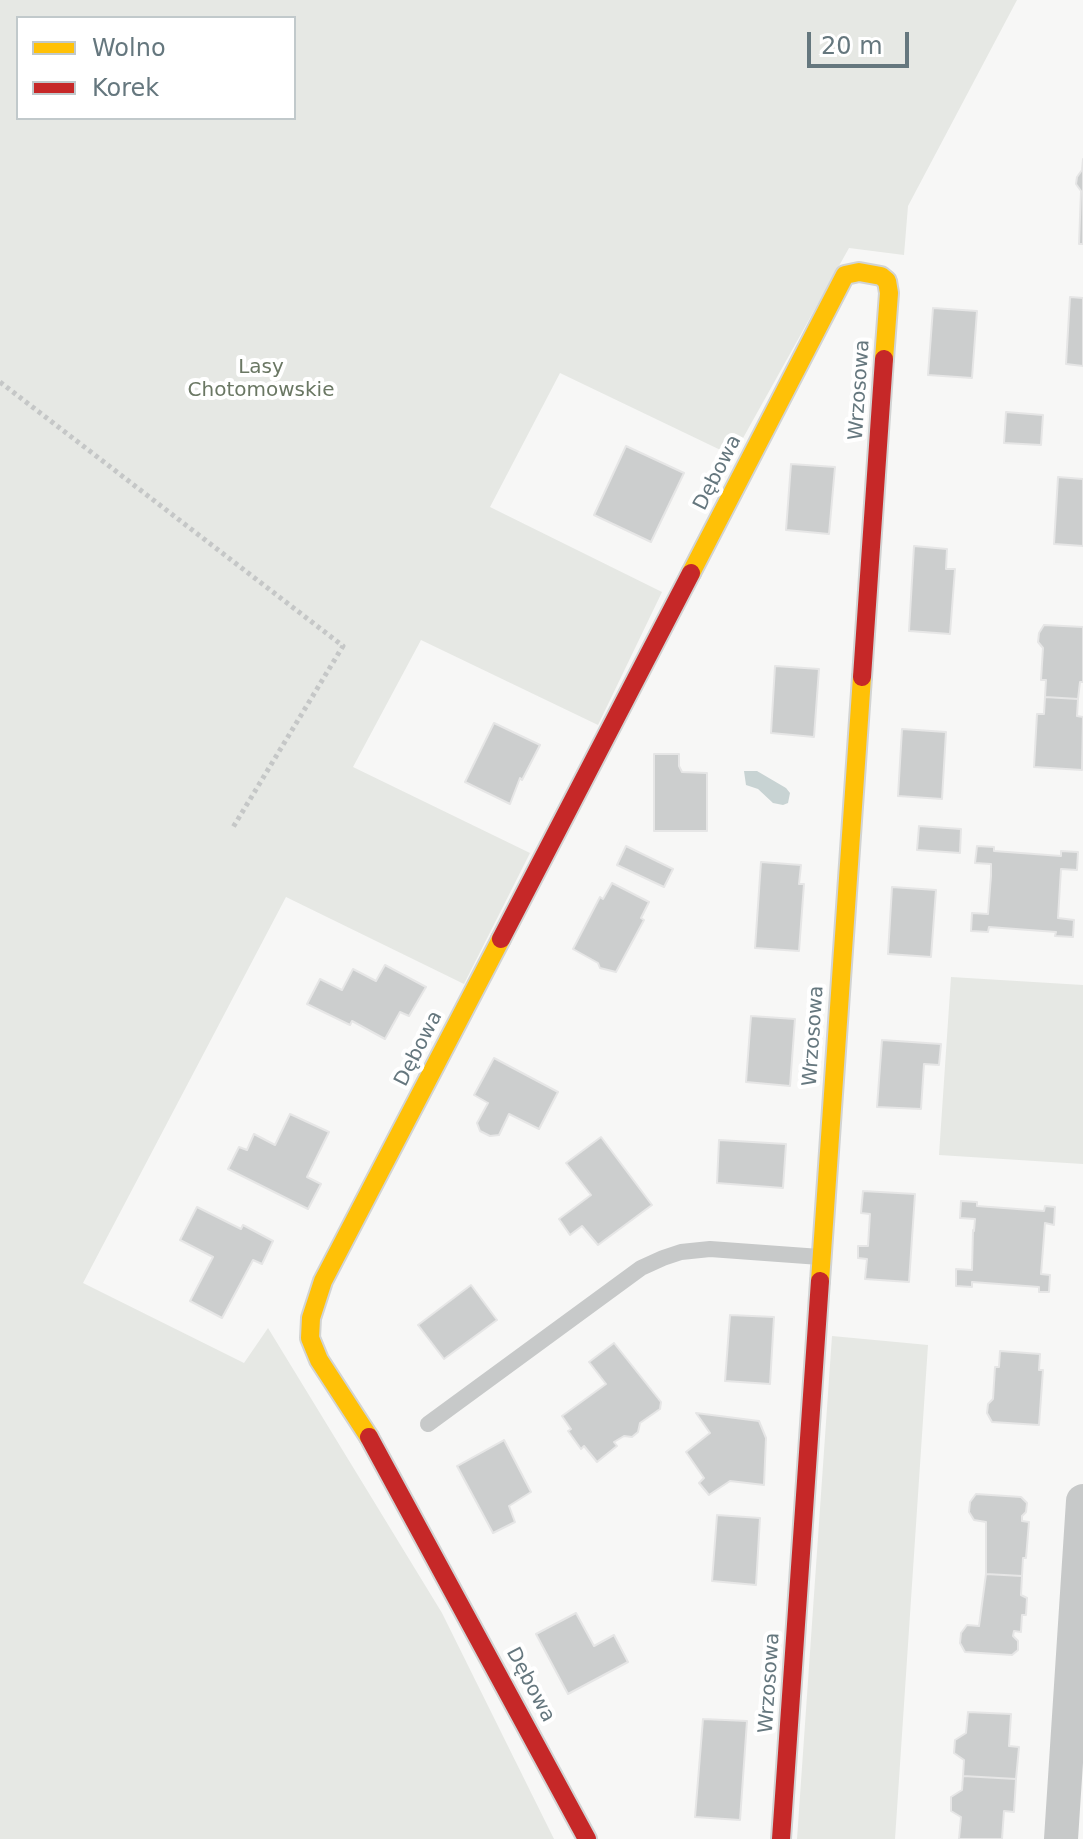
<!DOCTYPE html>
<html>
<head>
<meta charset="utf-8">
<style>
	body { margin:0 }
	#map { position:relative; width:1083px; height:1839px; overflow:hidden; background:#f7f7f6; font-family:"DejaVu Sans",sans-serif }
	canvas { display:block }
	.legend { position:absolute; left:16px; top:16px; width:280px; height:104px; box-sizing:border-box; background:#fff; border:2px solid #c1c9cb; margin:0; padding:10px 14px; list-style:none; font-size:24px; color:#65777e }
	.legend li { display:flex; align-items:center; gap:16px; height:40px }
	.legend b { width:40px; border:2px solid #c1c9cb }
	.scale { position:absolute; left:807px; top:32px; width:102px; height:36px; box-sizing:border-box; border:4px solid #65777e; border-top:0; padding-left:10px; font-size:24px; line-height:28px; white-space:nowrap; color:#65777e; -webkit-text-stroke:6px #fff; paint-order:stroke }
</style>
</head>
<body>
<div id="map">
<canvas width="1083" height="1839"></canvas>
<ul class="legend">
<li><b style="height:10px;background:#ffc107"></b>Wolno</li>
<li><b style="height:10px;background:#c62828"></b>Korek</li>
</ul>
<div class="scale">20 m</div>
</div>
<script>
const context = document.querySelector('canvas').getContext('2d');
context.lineJoin = 'round';
function paint(path, color) {
  context.fillStyle = color;
  context.fill(path, 'evenodd');
}
function toPath(rows) {
  const path = new Path2D();
  for (const r of rows) {
    path.moveTo(r[0], r[1]);
    for (let i = 2; i < r.length; i += 2) path.lineTo(r[i], r[i + 1]);
  }
  return path;
}
function strokePath(path, color, width, dash) {
  context.strokeStyle = color;
  context.lineWidth = width;
  context.lineCap = dash ? 'butt' : 'round';
  context.setLineDash(dash || []);
  context.stroke(path);
}
function drawText(font, color, halo, rows, align = 'center') {
  context.font = font + ' "DejaVu Sans",sans-serif';
  context.lineWidth = 8;
  context.setLineDash([]);
  context.textBaseline = 'middle';
  context.strokeStyle = halo;
  context.fillStyle = color;
  for (const [text, x, y, turn = 0] of rows) {
    context.save();
    context.translate(x, y);
    context.rotate((+turn || 0) * Math.PI / 180);
    context.textAlign = isNaN(turn) ? turn : align;
    if (halo) context.strokeText(text, 0, 0);
    context.fillText(text, 0, 0);
    context.restore();
  }
}
paint(toPath([
	[0,0,1017,0,908,206,904,255,849,248,733,456,560,373,490,507,662,592,598,725,421,640,353,767,530,853,464,984,286,897,83,1283,244,1363,268,1328,442,1613,554,1839,0,1839],
	[18,18,294,18,294,118,18,118],
	[951,977,1083,985,1083,1164,939,1155],
	[832,1336,928,1345,895,1839,797,1839]
]), '#e6e8e4');
paint(toPath([
	[744,771,757,771,786,788,790,793,788,803,783,805,773,803,758,789,746,785]
]), '#c8d3d3');
const building = toPath([
	[1083,159,1083,244,1079,244,1081,191,1076,184,1077,177,1082,170,1083,159],
	[1070,297,1083,298,1083,366,1066,364,1070,297],
	[933,308,977,311,972,378,928,375,933,308],
	[1006,412,1043,415,1041,445,1004,443,1006,412],
	[626,446,684,473,651,542,594,515,626,446],
	[791,464,835,467,829,534,786,530,791,464],
	[1058,477,1083,479,1083,546,1054,544,1058,477],
	[914,546,947,549,946,569,955,569,950,634,909,631,914,546],
	[1044,625,1083,627,1083,682,1080,682,1078,699,1045,697,1046,680,1041,680,1043,648,1038,642,1039,633,1044,625],
	[775,666,819,669,814,737,771,733,775,666],
	[1045,697,1078,699,1077,716,1083,717,1082,770,1034,767,1037,714,1044,714,1045,697],
	[494,723,540,745,522,780,520,778,510,804,465,782,494,723],
	[902,729,946,732,942,799,898,796,902,729],
	[654,754,679,754,679,766,682,772,707,773,707,831,654,831,654,754],
	[919,826,961,829,960,853,917,850,919,826],
	[626,846,673,869,664,887,617,865,626,846],
	[977,846,994,847,994,851,1061,856,1061,851,1078,852,1077,870,1061,869,1058,918,1074,920,1073,937,1055,936,1056,932,989,927,988,932,971,931,972,913,988,914,991,876,991,864,975,863,977,846],
	[761,862,801,865,799,884,804,884,799,951,755,948,761,862],
	[612,883,649,902,641,918,644,920,616,972,600,968,598,963,573,949,600,897,603,899,612,883],
	[892,887,936,890,931,957,888,954,892,887],
	[385,965,426,987,409,1016,400,1012,385,1039,352,1021,350,1025,307,1004,320,979,342,990,353,969,376,981,385,965],
	[751,1016,795,1019,790,1086,746,1082,751,1016],
	[882,1040,941,1044,939,1065,924,1064,921,1109,877,1107,882,1040],
	[494,1058,558,1092,539,1129,509,1114,499,1135,490,1136,480,1131,477,1123,488,1103,474,1095,494,1058],
	[290,1114,329,1132,307,1177,321,1184,308,1209,228,1169,239,1147,247,1150,254,1134,275,1145,290,1114],
	[601,1137,652,1205,598,1245,582,1226,570,1235,559,1219,591,1195,566,1163,601,1137],
	[719,1140,786,1144,783,1188,717,1183,719,1140],
	[863,1191,915,1194,909,1282,865,1279,867,1259,858,1258,858,1246,868,1246,870,1214,861,1213,863,1191],
	[961,1201,977,1202,977,1206,1044,1211,1045,1206,1055,1207,1054,1225,1045,1223,1044,1236,1041,1274,1050,1275,1049,1292,1039,1292,1039,1287,972,1282,972,1287,956,1286,956,1269,972,1270,973,1230,974,1231,975,1219,960,1218,961,1201],
	[197,1207,241,1229,243,1225,273,1241,262,1264,253,1260,222,1318,190,1301,213,1257,180,1240,197,1207],
	[471,1285,497,1320,444,1359,418,1325,471,1285],
	[730,1315,774,1317,770,1384,725,1381,730,1315],
	[614,1343,661,1402,660,1409,640,1423,638,1432,632,1437,624,1436,614,1442,617,1446,597,1462,584,1446,581,1449,568,1431,571,1429,562,1416,606,1384,589,1362,614,1343],
	[1000,1351,1040,1354,1039,1370,1043,1370,1039,1425,992,1422,987,1413,988,1404,993,1399,995,1367,999,1367,1000,1351],
	[696,1413,759,1421,766,1438,764,1485,730,1481,709,1495,699,1483,704,1478,686,1452,710,1433,696,1413],
	[504,1440,531,1492,509,1506,515,1522,493,1533,457,1466,504,1440],
	[976,1494,1021,1497,1027,1503,1026,1512,1022,1516,1022,1521,1029,1522,1026,1558,1023,1558,1022,1576,986,1574,986,1522,974,1520,969,1512,970,1502,976,1494],
	[717,1515,760,1518,756,1585,712,1581,717,1515],
	[986,1574,1022,1576,1021,1595,1027,1598,1026,1615,1022,1615,1021,1632,1014,1631,1013,1636,1018,1641,1018,1650,1012,1655,965,1652,960,1643,961,1633,967,1625,979,1626,986,1574],
	[576,1613,594,1646,614,1635,628,1662,568,1694,536,1634,576,1613],
	[968,1712,1011,1714,1009,1746,1019,1747,1016,1779,963,1776,964,1760,954,1753,955,1740,966,1733,968,1712],
	[703,1719,747,1721,740,1820,695,1817,703,1719],
	[963,1776,1016,1779,1014,1812,1004,1811,1002,1839,959,1839,961,1817,951,1811,951,1797,962,1790,963,1776]
]);
paint(building, '#cccece');
strokePath(building, '#e6e6e6', 2);
const slow = toPath([
	[691,573,845,275,859,272,881,276,887,281,889,293,884,359],
	[820,1281,862,677],
	[369,1437,319,1360,310,1338,311,1318,323,1281,501,939]
]);
const jam = toPath([
	[862,677,884,359],
	[501,939,691,573],
	[369,1437,587,1839],
	[781,1839,820,1281]
]);
strokePath(slow, '#d2d4d4', 22);
strokePath(jam, '#d2d4d4', 22);
strokePath(toPath([
	[0,382,343,646,232,829]
]), '#c5c7c7', 5, [4, 4]);
strokePath(toPath([
	[428,1424,641,1268,663,1258,681,1252,710,1249,820,1257]
]), '#c7c9c9', 16);
strokePath(toPath([
	[1061,1839,1083,1501]
]), '#c7c9c9', 34);
strokePath(slow, '#ffc107', 18);
strokePath(jam, '#c62828', 18);
drawText('20px', '#6a7763', '#fff', [
	["Lasy",261,368],
	["Chotomowskie",261,391]
]);
drawText('20px', '#65777e', '#fff', [
	["Wrzosowa",860,390,-86],
	["Dębowa",718,473,-63],
	["Wrzosowa",814,1036,-86],
	["Dębowa",419,1049,-63],
	["Wrzosowa",770,1683,-86],
	["Dębowa",530,1685,62]
]);
</script>
</body>
</html>
